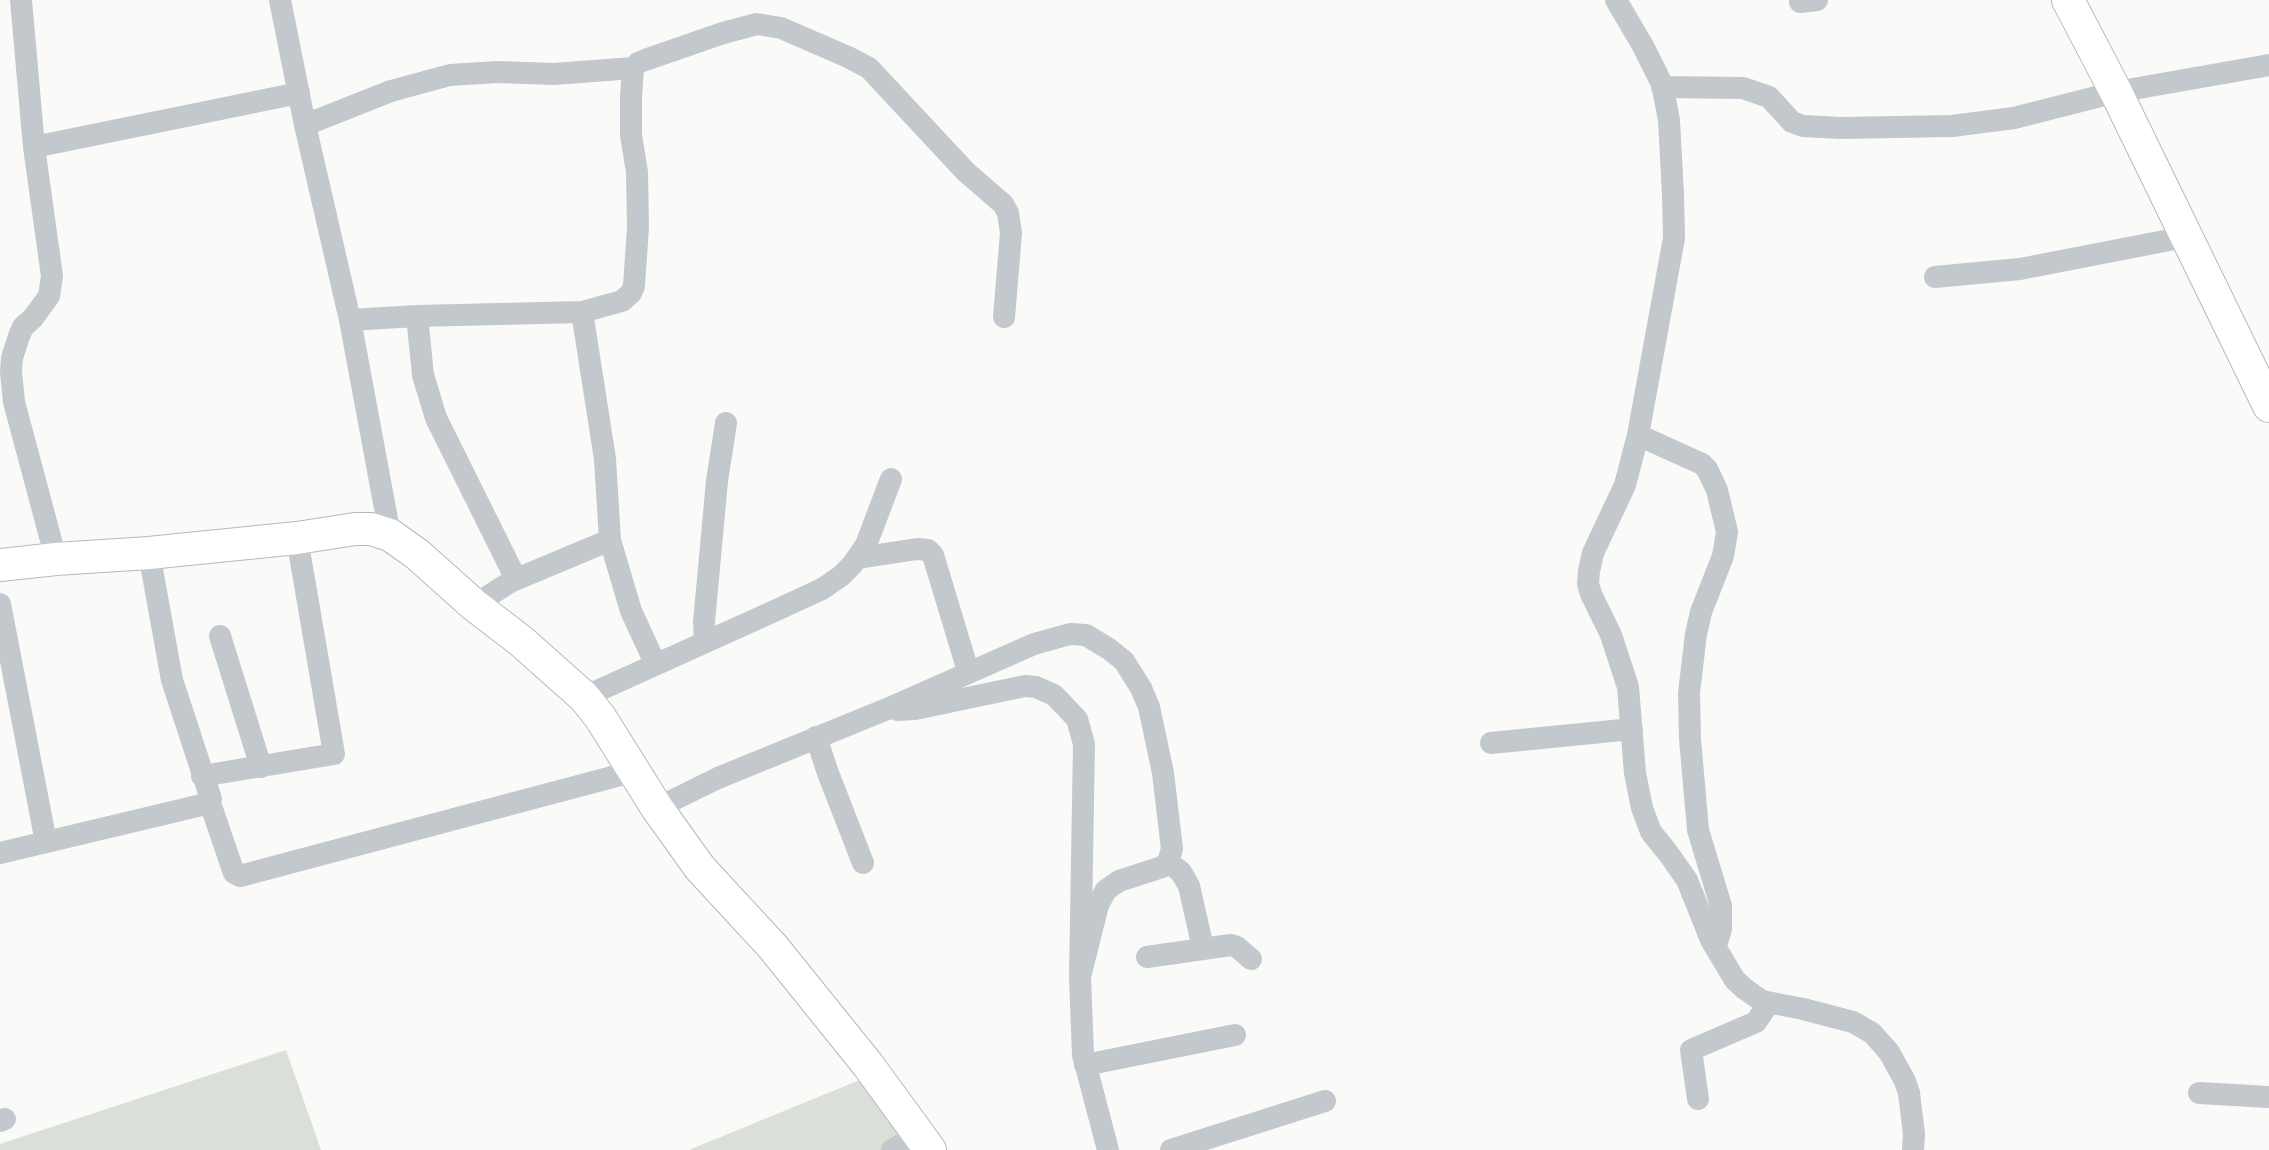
<!DOCTYPE html>
<html>
<head>
<meta charset="utf-8">
<style>
	body { margin:0 }
	canvas { display:block; background:#fafaf8 }
</style>
</head>
<body>
<canvas width="2269" height="1150"></canvas>
<script>
const context = document.querySelector('canvas').getContext('2d');
context.lineJoin = 'round';
function paint(path, color) {
  context.fillStyle = color;
  context.fill(path, 'evenodd');
}
function toPath(rows) {
  const path = new Path2D();
  for (const r of rows) {
    path.moveTo(r[0], r[1]);
    for (let i = 2; i < r.length; i += 2) path.lineTo(r[i], r[i + 1]);
  }
  return path;
}
function strokePath(path, color, width, dash) {
  context.strokeStyle = color;
  context.lineWidth = width;
  context.lineCap = dash ? 'butt' : 'round';
  context.setLineDash(dash || []);
  context.stroke(path);
}
paint(toPath([
	[286,1050,321,1150,0,1150,0,1144],
	[862,1079,913,1150,689,1150]
]), '#dadfd7');
const secondary = toPath([
	[2068,0,2116,92,2269,406],
	[0,565,56,559,149,553,297,538,355,529,371,529,390,535,417,554,474,605,521,641,584,697,600,717,657,808,700,868,773,947,868,1065,930,1150]
]);
strokePath(secondary, '#b3babf', 34);
strokePath(toPath([
	[21,0,34,147,52,276,49,296,33,318,23,327,19,336,12,358,11,372,14,402,56,559],
	[280,0,305,125,350,320,390,535],
	[1616,0,1643,46,1662,84,1669,120,1673,195,1674,238,1638,435,1625,485,1593,553,1589,571,1588,584,1591,594,1611,635,1628,687,1635,773,1642,808,1651,832,1668,853,1687,880,1711,940,1735,980,1745,989,1762,1001,1803,1009,1853,1022,1872,1033,1889,1052,1905,1081,1909,1093,1914,1134,1913,1150],
	[1800,2,1817,0],
	[1662,87,1743,88,1769,97,1792,122,1803,126,1841,128,1952,126,2014,118,2116,92,2269,65],
	[305,125,391,91,450,75,498,72,554,74,633,68],
	[34,147,299,93],
	[1935,277,2020,269,2185,237],
	[582,312,605,459,610,540,631,611,655,663],
	[417,316,423,375,436,418,516,579],
	[350,320,417,316,582,312,622,301,631,293,634,286,638,227,637,172,631,135,631,97,633,68,638,63,645,60,723,33,757,24,781,28,848,57,869,68,966,172,1003,204,1008,213,1011,233,1004,317],
	[1638,435,1702,464,1707,469,1717,490,1727,532,1723,556,1701,612,1696,634,1689,693,1690,739,1698,830,1721,906,1721,929,1716,946],
	[858,558,917,549,928,550,933,555,968,671],
	[0,604,46,842],
	[474,605,512,581,610,540],
	[220,636,261,767],
	[705,641,704,622,717,481,726,423],
	[584,697,781,608,822,589,841,576,852,565,866,545,891,479],
	[897,710,915,709,1025,686,1036,687,1054,695,1077,719,1084,744,1080,977,1083,1055,1108,1150],
	[816,737,828,773,863,863],
	[1491,743,1632,729],
	[202,776,334,754,297,538],
	[210,803,234,873,240,876,635,771],
	[657,808,718,778,887,709,1034,644,1070,634,1086,635,1109,649,1124,661,1141,688,1149,707,1163,773,1172,849,1168,862,1162,867,1119,881,1106,890,1098,905,1080,977],
	[0,853,210,803,211,799,172,680,149,553],
	[1168,862,1181,872,1189,886,1203,948],
	[1147,957,1231,945,1237,947,1251,959],
	[1085,1065,1235,1035],
	[2199,1093,2269,1097],
	[1698,1099,1691,1050,1756,1022,1769,1003],
	[0,1121,5,1119],
	[892,1150,919,1135],
	[1171,1150,1325,1101]
]), '#c3c8cc', 22);
strokePath(secondary, '#fff', 32);
</script>
</body>
</html>
